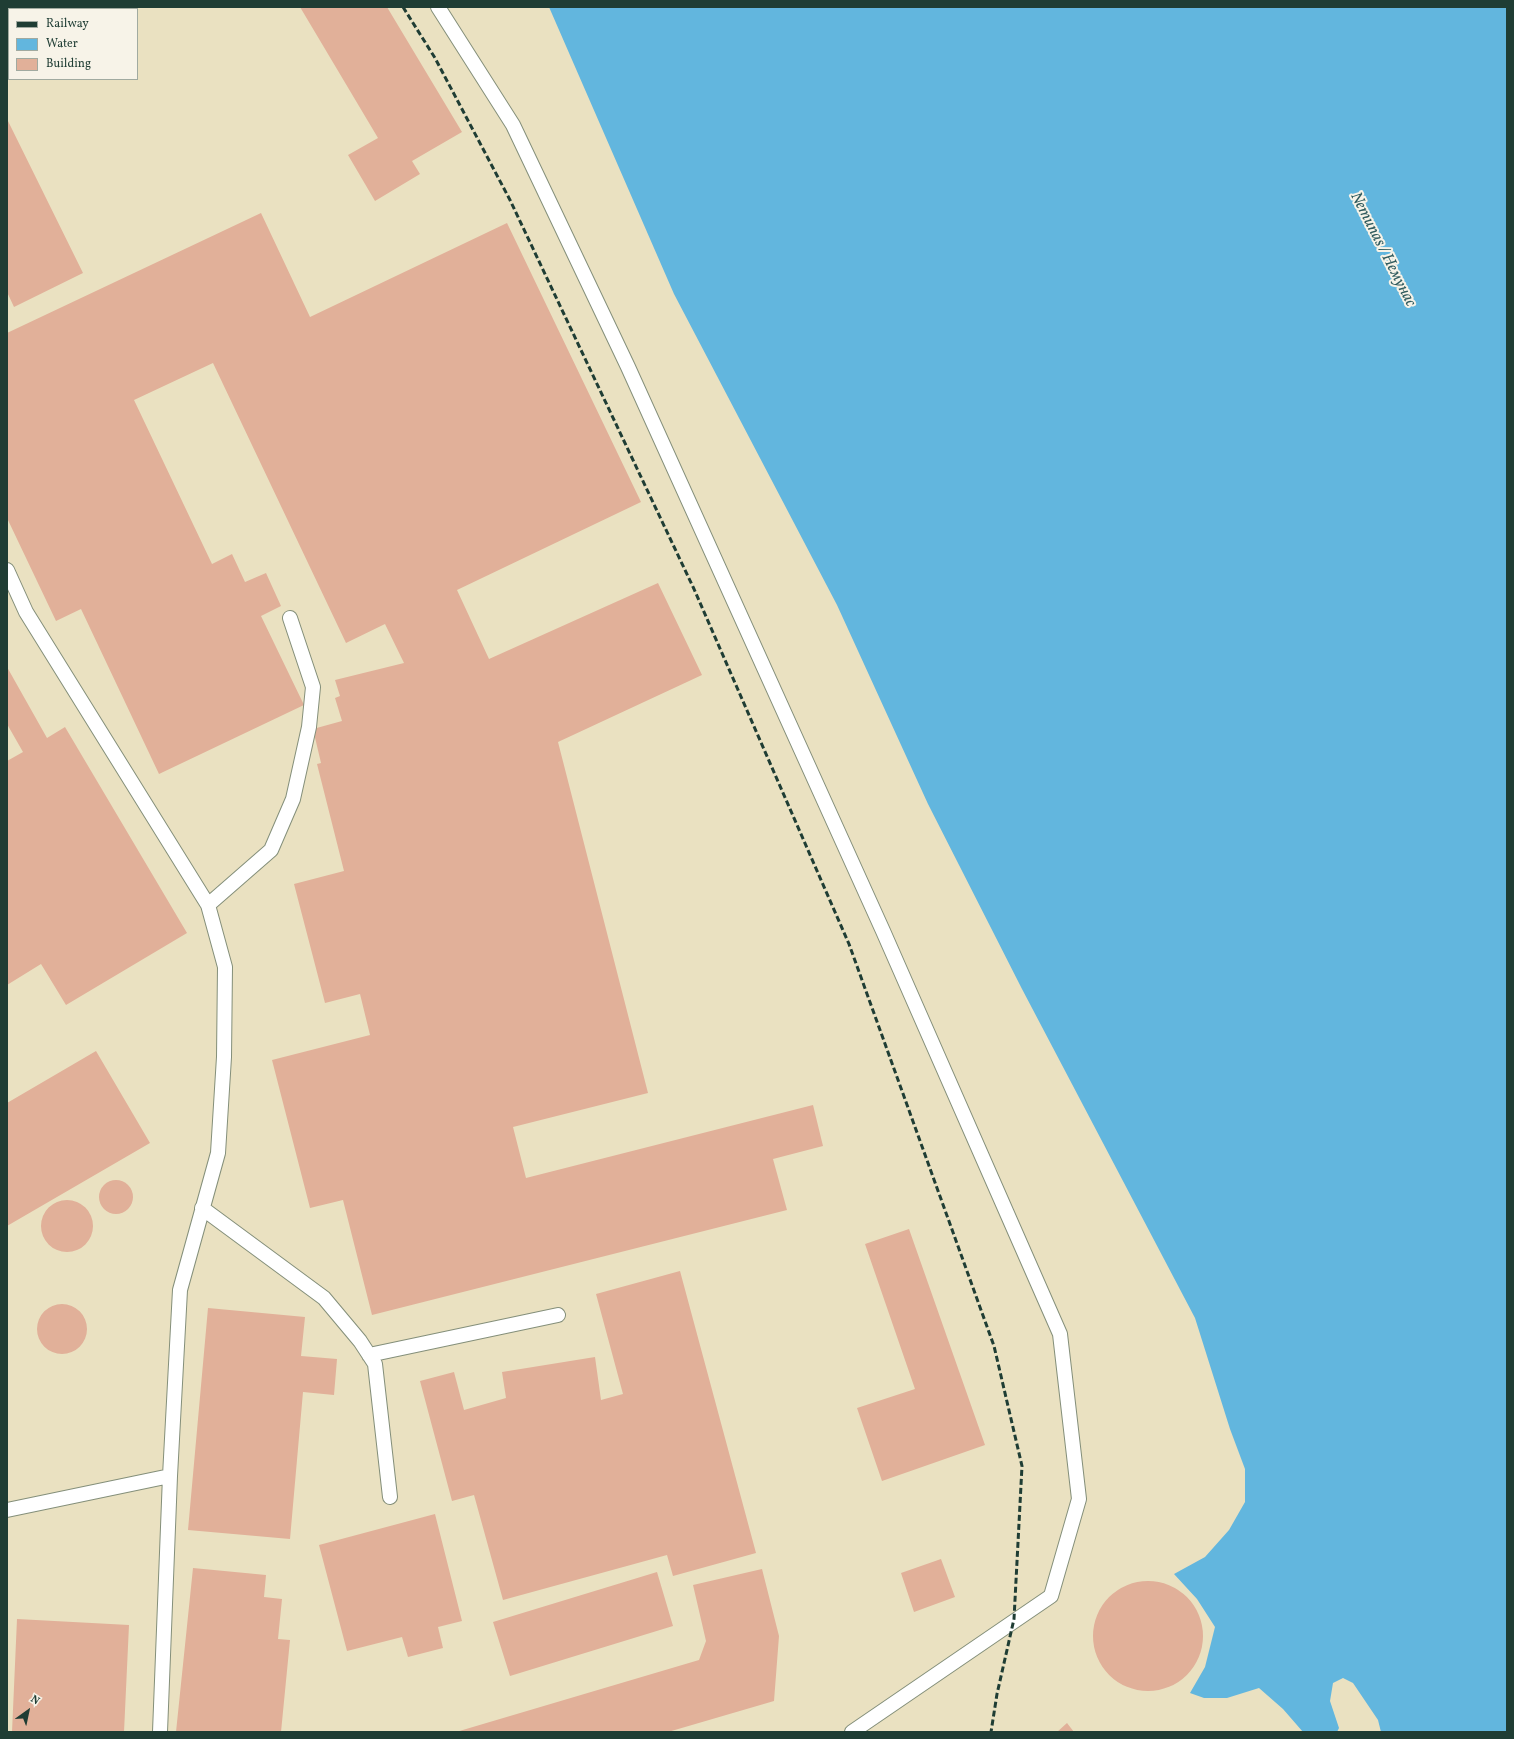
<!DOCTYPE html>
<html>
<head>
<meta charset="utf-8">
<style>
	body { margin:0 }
	#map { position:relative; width:1514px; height:1739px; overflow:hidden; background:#eae1c1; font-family:Vollkorn,serif }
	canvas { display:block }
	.frame { position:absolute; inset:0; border:8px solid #1f3d34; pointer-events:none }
	.legend { position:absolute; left:8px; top:8px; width:130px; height:72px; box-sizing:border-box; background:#f7f3e8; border:1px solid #a1aaa0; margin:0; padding:5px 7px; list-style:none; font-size:12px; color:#1f3d34 }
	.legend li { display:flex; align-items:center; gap:8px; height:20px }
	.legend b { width:20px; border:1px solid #a1aaa0 }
	.north { position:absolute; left:8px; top:1691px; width:40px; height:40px; -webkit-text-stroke:3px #f7f3e8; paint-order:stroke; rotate:33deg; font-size:11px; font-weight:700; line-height:16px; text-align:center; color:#1f3d34 }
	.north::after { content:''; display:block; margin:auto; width:14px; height:18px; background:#1f3d34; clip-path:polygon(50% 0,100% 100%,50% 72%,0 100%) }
</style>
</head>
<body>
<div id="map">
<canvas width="1514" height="1739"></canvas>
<div class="frame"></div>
<ul class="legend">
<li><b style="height:5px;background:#1f3d34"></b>Railway</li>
<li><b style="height:11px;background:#62b6de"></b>Water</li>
<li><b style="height:11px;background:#e1b099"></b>Building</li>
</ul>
<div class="north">N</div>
</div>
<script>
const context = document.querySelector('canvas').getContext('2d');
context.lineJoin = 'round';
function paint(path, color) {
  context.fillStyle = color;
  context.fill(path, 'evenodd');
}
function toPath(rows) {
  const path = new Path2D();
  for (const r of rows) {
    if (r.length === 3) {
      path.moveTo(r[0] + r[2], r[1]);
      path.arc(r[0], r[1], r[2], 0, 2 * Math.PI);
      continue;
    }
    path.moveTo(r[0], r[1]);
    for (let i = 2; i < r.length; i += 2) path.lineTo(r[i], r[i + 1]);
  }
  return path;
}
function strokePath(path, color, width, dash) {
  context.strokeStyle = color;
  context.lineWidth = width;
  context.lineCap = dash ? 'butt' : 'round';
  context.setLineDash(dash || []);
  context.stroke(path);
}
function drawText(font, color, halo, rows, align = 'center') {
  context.font = font + ' Vollkorn,serif';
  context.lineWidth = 4;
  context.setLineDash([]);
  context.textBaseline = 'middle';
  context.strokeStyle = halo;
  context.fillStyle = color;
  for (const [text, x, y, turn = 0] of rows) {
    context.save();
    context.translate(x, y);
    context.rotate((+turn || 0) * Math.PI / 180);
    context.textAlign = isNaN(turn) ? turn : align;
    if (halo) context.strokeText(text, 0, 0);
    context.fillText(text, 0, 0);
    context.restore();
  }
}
paint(toPath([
	[549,7,1507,7,1507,1732,1381,1732,1378,1720,1353,1683,1343,1678,1333,1683,1330,1701,1339,1728,1337,1732,1303,1732,1283,1709,1259,1688,1227,1698,1204,1698,1190,1693,1205,1667,1215,1627,1197,1599,1174,1574,1205,1557,1229,1530,1245,1502,1245,1469,1230,1429,1195,1318,1022,989,928,804,837,605,674,294]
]), '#62b6de');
paint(toPath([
	[300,7,387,7,462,132,412,161,420,174,375,201,348,155,378,138],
	[7,119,83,273,14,307,7,292],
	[261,213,310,317,507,223,641,502,457,590,489,659,658,583,702,675,558,742,648,1093,513,1127,526,1178,813,1105,823,1146,773,1159,787,1210,372,1315,343,1200,310,1208,272,1060,370,1035,360,994,325,1003,294,884,344,871,317,764,321,763,313,729,342,721,335,698,340,696,335,680,404,663,385,624,346,643,213,363,134,400,212,564,232,554,245,582,266,573,281,606,261,616,304,705,159,774,81,609,56,621,7,518,7,333],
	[7,667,47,738,65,727,187,933,66,1005,41,964,7,985,7,761,23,752,7,724],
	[96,1051,150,1143,7,1226,7,1103],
	[116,1197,17],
	[67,1226,26],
	[909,1229,985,1445,882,1481,857,1408,915,1389,865,1244],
	[680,1271,756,1553,673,1576,667,1555,503,1600,474,1495,452,1501,420,1381,454,1372,464,1410,506,1398,502,1372,595,1357,601,1400,623,1394,596,1294],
	[62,1329,25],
	[208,1308,305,1317,301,1356,337,1359,334,1395,303,1392,290,1539,188,1530],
	[435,1514,462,1621,438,1627,443,1648,408,1657,402,1637,347,1651,319,1545],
	[941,1559,955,1597,914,1612,901,1573],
	[193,1568,266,1575,264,1597,282,1599,278,1639,290,1640,281,1732,176,1732],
	[762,1569,779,1636,774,1701,668,1732,456,1732,699,1660,706,1641,693,1585],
	[657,1572,673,1626,510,1676,493,1622],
	[1148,1636,55],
	[17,1619,129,1625,124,1732,12,1732],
	[1067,1723,1074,1732,1057,1732]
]), '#e1b099');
const lane = toPath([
	[438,7,513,125,628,367,883,931,1060,1334,1079,1499,1051,1596,852,1732],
	[7,570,26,612,208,905,225,967,224,1057,218,1153,180,1290,170,1476,160,1732],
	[208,905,271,850,293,799,309,727,313,687,290,618],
	[202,1208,324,1298,360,1341,375,1364,390,1497],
	[369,1355,558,1315],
	[7,1510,170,1476]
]);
strokePath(lane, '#848f7a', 16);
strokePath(lane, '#fff', 14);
strokePath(toPath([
	[403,7,435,58,510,200,694,589,849,944,994,1346,1022,1466,1014,1619,997,1694,991,1732]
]), '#1f3d34', 3, [6, 3]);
drawText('italic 16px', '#305b5e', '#f7f3e8', [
	["Nemunas / Немунас",1382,250,63]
]);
</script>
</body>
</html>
